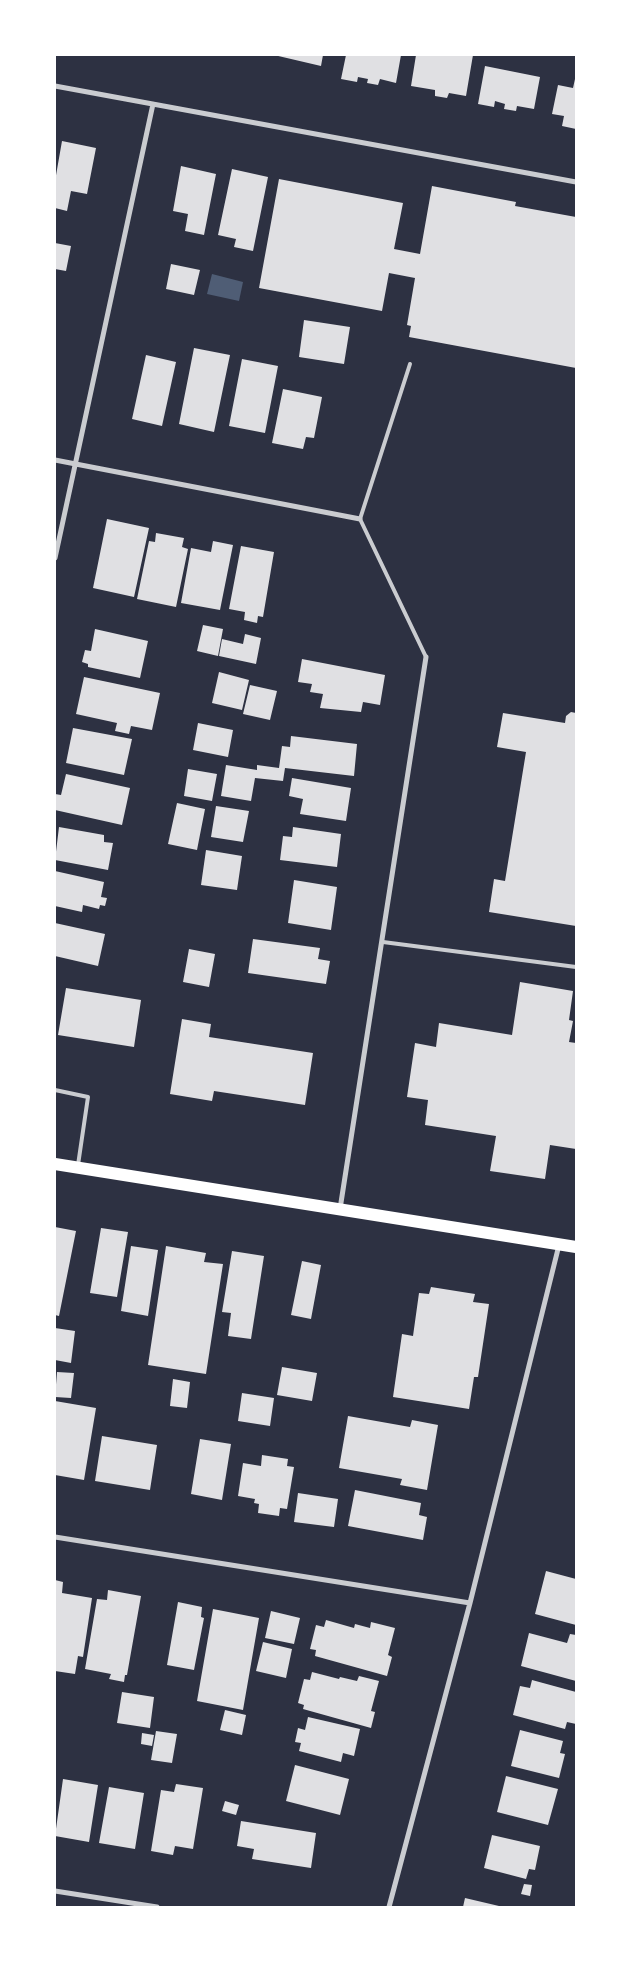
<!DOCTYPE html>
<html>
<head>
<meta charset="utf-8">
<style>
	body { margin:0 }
	#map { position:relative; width:631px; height:1962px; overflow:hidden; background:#2d3142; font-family:"Asap Condensed",sans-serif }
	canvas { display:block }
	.frame { position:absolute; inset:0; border:56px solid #fff; pointer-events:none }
</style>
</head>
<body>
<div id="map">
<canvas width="631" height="1962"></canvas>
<div class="frame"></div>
</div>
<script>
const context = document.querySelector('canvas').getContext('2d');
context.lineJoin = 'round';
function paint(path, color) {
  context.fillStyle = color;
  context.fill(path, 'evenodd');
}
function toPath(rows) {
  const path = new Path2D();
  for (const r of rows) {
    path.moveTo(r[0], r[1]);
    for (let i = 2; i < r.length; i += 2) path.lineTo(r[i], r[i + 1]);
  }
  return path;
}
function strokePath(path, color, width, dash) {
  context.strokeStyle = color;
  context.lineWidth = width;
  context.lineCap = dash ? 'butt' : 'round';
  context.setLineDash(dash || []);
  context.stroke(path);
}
paint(toPath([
	[212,274,243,282,239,301,207,294]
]), '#4f5d75');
paint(toPath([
	[274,55,323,55,321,66],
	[346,55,401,55,396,83,380,79,378,85,367,83,368,79,358,77,357,82,341,79],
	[416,55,473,55,466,96,449,93,447,98,435,96,435,90,411,86],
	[485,66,540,77,534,109,517,106,516,111,504,109,505,104,495,101,494,107,478,104],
	[575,79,576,79,576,129,562,126,564,116,552,114,558,85,573,88],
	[62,141,96,148,87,194,71,191,67,211,55,208,55,181],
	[181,166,216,174,204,235,185,231,188,214,173,211],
	[232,169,268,177,253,251,234,247,236,239,218,235],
	[279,179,403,203,394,249,420,254,432,186,516,202,515,206,576,217,576,368,409,337,411,326,407,325,415,278,389,273,382,311,259,288],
	[55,243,71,246,66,271,55,269],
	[171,264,200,270,194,295,166,289],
	[304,320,350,327,344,364,299,357],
	[194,348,230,355,214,432,179,424],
	[146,355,176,362,162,426,132,419],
	[242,359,278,366,265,433,229,426],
	[283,389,322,397,314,438,306,437,303,449,272,443],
	[107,519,149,528,134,597,93,588],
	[156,533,184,538,182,547,188,549,176,607,137,599,149,541,155,542],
	[213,541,233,545,220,610,181,603,191,548,211,552],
	[241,546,274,552,263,617,258,616,257,623,244,620,245,612,229,609],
	[203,625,223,629,218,656,197,651],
	[95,629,148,641,140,678,88,667,88,664,82,662,85,650,91,651],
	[245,634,261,638,256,664,219,656,222,639,243,644],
	[302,659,385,675,380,705,363,702,361,712,320,708,323,694,310,692,312,684,298,682],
	[219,672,249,680,242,710,212,703],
	[84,677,160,693,152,730,131,726,129,734,115,731,117,723,76,714],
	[250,685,277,691,270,720,243,714],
	[571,712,576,713,576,926,489,912,494,879,505,881,526,752,497,747,503,713,565,723,566,716],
	[198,723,233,730,228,757,193,750],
	[73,728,132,739,124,775,66,763],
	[291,736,357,744,354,776,285,768,283,781,255,778,251,801,221,796,226,765,257,770,257,765,279,768,282,746,290,747],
	[188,769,217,774,212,801,184,796],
	[66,774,130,788,122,825,55,810,55,794,61,795],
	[292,778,351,788,346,821,300,814,303,799,289,796],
	[177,803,205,809,197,850,168,844],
	[216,806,249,811,243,842,211,837],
	[59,827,104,835,104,842,113,843,108,870,55,860],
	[293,827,341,834,337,867,280,860,283,836,292,837],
	[206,850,242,856,237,890,201,885],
	[55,871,104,882,101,897,107,898,105,906,100,905,99,909,83,905,82,912,55,906],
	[294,880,337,887,331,930,288,923],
	[55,923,105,934,98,966,55,956],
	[253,939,320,948,318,959,330,961,326,984,248,973],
	[189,949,215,954,209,987,183,982],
	[520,982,573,991,569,1020,573,1021,569,1042,576,1043,576,1149,550,1145,545,1179,490,1171,496,1136,425,1125,428,1100,407,1097,415,1043,436,1047,439,1023,512,1035],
	[66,988,141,1000,134,1047,58,1035],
	[182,1019,211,1024,209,1037,313,1053,305,1105,214,1091,212,1101,170,1094],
	[55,1227,76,1231,59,1316,55,1315],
	[101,1228,128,1232,117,1297,90,1293],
	[131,1246,158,1250,148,1316,121,1311],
	[166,1246,206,1253,204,1262,223,1264,206,1374,148,1365],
	[232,1251,264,1256,251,1339,228,1336,231,1313,222,1312],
	[302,1261,321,1265,311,1319,291,1315],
	[431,1287,475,1294,473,1302,489,1304,478,1377,474,1377,469,1409,393,1397,402,1334,413,1336,419,1293,429,1294],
	[55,1328,75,1331,71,1363,55,1360],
	[282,1367,317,1373,312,1401,277,1395],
	[57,1372,74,1373,71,1398,55,1397],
	[173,1379,190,1382,187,1408,170,1406],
	[242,1393,274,1398,270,1426,238,1421],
	[55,1401,96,1408,84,1480,55,1475],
	[348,1416,410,1427,412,1420,438,1425,427,1490,400,1485,402,1479,339,1468],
	[102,1436,157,1445,150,1490,95,1481],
	[200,1439,231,1444,222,1500,191,1494],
	[262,1455,288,1459,287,1466,294,1467,287,1509,280,1508,279,1516,258,1513,259,1504,254,1503,255,1499,238,1496,243,1463,261,1466],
	[355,1490,421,1503,419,1515,427,1517,423,1540,348,1526],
	[298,1493,338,1499,334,1527,294,1522],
	[546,1571,576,1579,576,1625,535,1614],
	[55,1580,63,1582,62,1593,92,1598,83,1657,78,1656,75,1674,55,1671],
	[108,1590,141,1596,127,1675,125,1675,124,1682,109,1679,111,1674,85,1669,97,1599,107,1600],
	[178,1602,202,1607,201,1617,204,1618,194,1670,167,1665],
	[213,1609,259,1618,243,1710,197,1701],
	[271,1611,300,1618,294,1644,265,1638],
	[326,1620,354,1628,355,1624,370,1628,371,1622,395,1628,388,1655,392,1657,387,1676,315,1656,316,1650,310,1649,316,1625,324,1627],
	[529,1633,567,1643,570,1634,576,1635,576,1681,521,1666],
	[263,1642,292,1649,286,1678,256,1671],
	[312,1672,339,1679,340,1677,357,1681,359,1676,379,1681,371,1711,375,1712,371,1728,303,1709,304,1705,298,1703,304,1679,310,1680],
	[532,1680,576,1692,576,1724,567,1722,565,1729,513,1715,520,1686,530,1688],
	[122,1692,154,1697,150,1728,117,1723],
	[225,1710,246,1715,242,1735,220,1730],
	[308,1717,360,1729,354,1756,343,1753,341,1762,299,1751,301,1743,295,1742,298,1728,305,1730],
	[520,1730,563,1741,560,1753,565,1754,559,1778,511,1766],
	[156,1731,177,1734,172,1763,151,1760],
	[142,1733,154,1735,152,1746,141,1744],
	[295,1765,349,1779,340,1815,286,1801],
	[506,1776,558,1789,548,1825,497,1812],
	[63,1779,98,1785,89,1842,55,1836],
	[176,1784,203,1788,193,1849,175,1846,173,1855,151,1851,161,1790,174,1792],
	[109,1787,144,1793,135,1849,99,1843],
	[225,1801,239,1805,236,1815,222,1811],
	[241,1821,316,1833,311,1868,252,1859,254,1849,237,1846],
	[492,1835,540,1846,535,1870,529,1869,526,1879,484,1868],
	[524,1884,532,1885,530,1896,521,1894],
	[465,1898,499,1906,499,1907,463,1907]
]), '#e0e0e3');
strokePath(toPath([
	[410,364,360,519,426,657],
	[383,942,576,967],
	[55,1090,88,1097,78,1165]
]), '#caccd0', 4);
strokePath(toPath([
	[55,86,576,182],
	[55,460,360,519],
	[55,558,153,104],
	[340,1209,426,657],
	[55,1537,470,1603],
	[55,1891,157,1907],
	[389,1907,470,1603,559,1245]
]), '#caccd0', 5);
strokePath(toPath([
	[55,1164,576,1247]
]), '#fff', 12);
</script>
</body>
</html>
